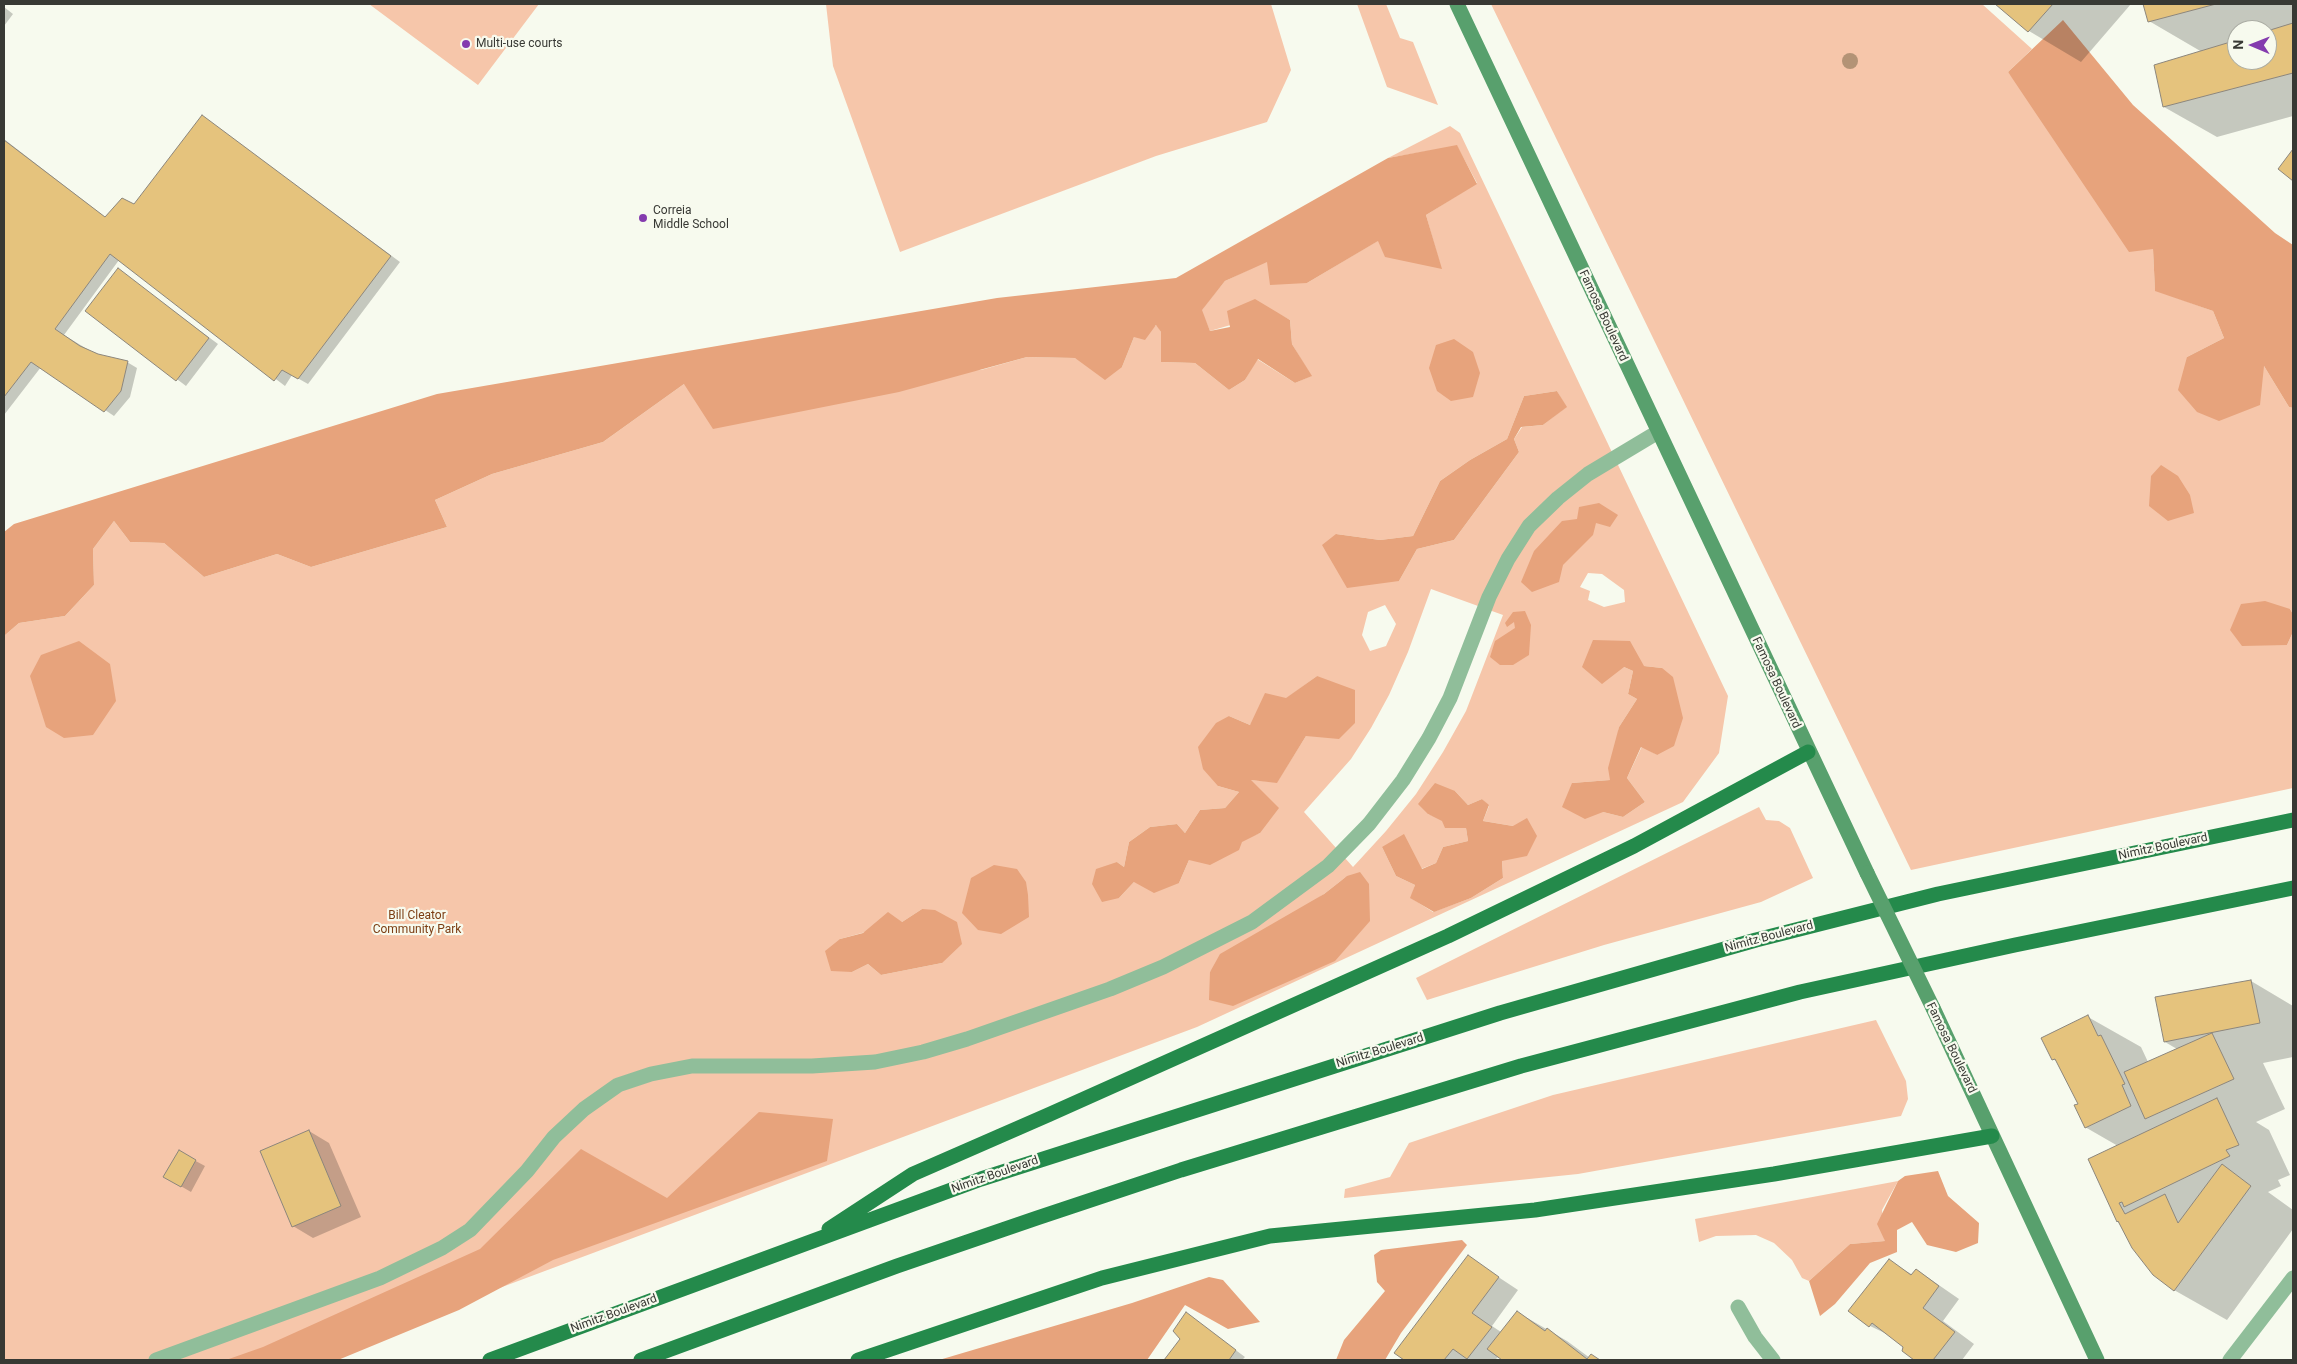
<!DOCTYPE html>
<html>
<head>
<meta charset="utf-8">
<style>
	body { margin:0 }
	#map { position:relative; width:2297px; height:1364px; overflow:hidden; background:#f7faee; font-family:Roboto,sans-serif }
	canvas { display:block }
	.frame { position:absolute; inset:0; border:5px solid #383934; pointer-events:none }
	.north { position:absolute; left:2227px; top:20px; width:50px; height:50px; box-sizing:border-box; background:#f7faee; border:1px solid #abada4; border-radius:50%; rotate:271deg; font-size:14px; font-weight:700; line-height:20px; text-align:center; color:#383934 }
	.north::after { content:''; display:block; margin:auto; width:18px; height:22px; background:#843bae; clip-path:polygon(50% 0,100% 100%,50% 72%,0 100%) }
</style>
</head>
<body>
<div id="map">
<canvas width="2297" height="1364"></canvas>
<div class="frame"></div>
<div class="north">N</div>
</div>
<script>
const context = document.querySelector('canvas').getContext('2d');
context.lineJoin = 'round';
function paint(path, color) {
  context.fillStyle = color;
  context.fill(path, 'evenodd');
}
function toPath(rows) {
  const path = new Path2D();
  for (const r of rows) {
    path.moveTo(r[0], r[1]);
    for (let i = 2; i < r.length; i += 2) path.lineTo(r[i], r[i + 1]);
  }
  return path;
}
function strokePath(path, color, width, dash) {
  context.strokeStyle = color;
  context.lineWidth = width;
  context.lineCap = dash ? 'butt' : 'round';
  context.setLineDash(dash || []);
  context.stroke(path);
}
function drawText(font, color, halo, rows, align = 'center') {
  context.font = font + ' Roboto,sans-serif';
  context.lineWidth = 4.5;
  context.setLineDash([]);
  context.textBaseline = 'middle';
  context.strokeStyle = halo;
  context.fillStyle = color;
  for (const [text, x, y, turn = 0] of rows) {
    context.save();
    context.translate(x, y);
    context.rotate((+turn || 0) * Math.PI / 180);
    context.textAlign = isNaN(turn) ? turn : align;
    if (halo) context.strokeText(text, 0, 0);
    context.fillText(text, 0, 0);
    context.restore();
  }
}
paint(toPath([
	[369,4,539,4,478,85],
	[826,4,1271,4,1291,70,1267,122,1156,156,900,252,833,66],
	[1357,4,1386,4,1400,38,1413,42,1438,105,1387,87],
	[1491,4,1982,4,2032,49,2008,72,2153,249,2155,290,2213,311,2224,338,2187,357,2264,366,2289,407,2293,408,2293,614,2290,609,2287,645,2293,632,2293,788,1911,870],
	[1450,126,1460,133,1728,696,1719,753,1683,802,1197,1027,307,1360,4,1360,4,636,19,623,65,616,94,585,93,549,114,521,130,542,164,543,204,577,277,554,311,567,447,527,435,500,492,474,603,442,684,384,981,370,1027,357,1075,358,1122,367,1134,337,1157,325,1161,332,1161,362,1195,363,1229,390,1245,380,1257,359,1295,383,1311,376,1292,344,1290,320,1275,312,1210,331,1201,310,1225,281,1267,261,1307,283,1379,240,1441,268,1426,215,1477,183,1457,146,1388,158],
	[1557,391,1566,407,1543,425,1522,427,1514,439,1519,452,1454,540,1417,549,1399,581,1336,534,1380,540,1413,536,1440,481,1470,460,1507,439,1524,396],
	[1588,573,1602,574,1624,590,1625,602,1604,607,1588,600,1590,591,1580,587],
	[1431,589,1503,615,1466,711,1443,752,1416,794,1386,831,1353,867,1304,812,1351,759,1371,728,1389,695,1408,652],
	[1385,605,1396,624,1386,646,1370,651,1362,635,1368,612],
	[1644,666,1662,668,1657,755,1642,746,1627,778,1645,802,1623,817,1603,812,1572,783,1610,780,1619,727,1637,699,1628,694,1633,671,1624,667],
	[1317,676,1306,736,1277,782,1251,780,1260,833,1189,860,1179,883,1134,882,1119,898,1117,862,1124,867,1129,842,1150,827,1177,824,1185,833,1200,810,1225,808,1239,792,1218,786,1229,716,1250,725],
	[1455,791,1468,805,1482,799,1489,806,1483,821,1513,826,1502,861,1503,878,1471,898,1433,912,1411,898,1415,885,1396,876,1382,847,1421,869,1436,863,1443,847,1468,841,1466,828,1428,814],
	[1347,876,1210,1000,1210,972,1324,894],
	[922,909,942,963,881,975,868,964,852,972,840,939,902,922],
	[1759,807,1766,820,1779,821,1790,828,1813,878,1761,902,1604,945,1427,1000,1416,978],
	[1876,1020,1906,1081,1908,1099,1901,1116,1578,1174,1344,1198,1345,1189,1390,1177,1409,1143,1553,1095],
	[1898,1181,1882,1210,1885,1241,1850,1244,1809,1281,1802,1278,1792,1260,1774,1243,1756,1235,1716,1236,1699,1242,1695,1219]
]), '#f6c6aa');
paint(toPath([
	[2063,20,2133,105,2275,233,2293,245,2293,408,2289,407,2264,366,2260,405,2219,421,2197,412,2178,390,2187,357,2224,338,2213,311,2155,291,2153,249,2129,252,2008,72],
	[1457,145,1477,184,1426,215,1442,269,1385,257,1378,241,1307,283,1270,285,1267,262,1225,281,1202,310,1210,331,1230,327,1227,311,1255,299,1290,320,1292,344,1312,376,1295,383,1258,359,1245,380,1229,390,1195,363,1161,362,1161,332,1156,325,1145,340,1134,337,1122,367,1105,380,1075,358,1027,357,899,392,713,429,684,384,603,442,492,474,435,500,447,527,311,567,277,554,204,577,164,543,130,542,114,521,93,549,94,585,65,616,19,623,4,636,4,532,14,524,437,394,997,298,1176,278,1388,158],
	[1454,339,1473,352,1480,373,1473,397,1451,401,1437,391,1429,368,1436,345],
	[1557,391,1567,407,1543,425,1521,427,1514,439,1519,452,1454,540,1417,549,1399,581,1347,588,1322,545,1336,534,1380,540,1413,536,1440,481,1470,460,1507,439,1524,396],
	[2161,465,2178,476,2190,495,2194,513,2168,521,2149,506,2151,476],
	[1599,503,1618,515,1610,527,1596,523,1593,535,1563,565,1559,582,1532,592,1521,582,1534,551,1562,521,1577,519,1579,507],
	[2265,601,2290,609,2293,614,2293,632,2287,645,2242,646,2230,630,2241,604],
	[1525,611,1531,625,1529,655,1513,665,1500,665,1490,657,1495,641,1515,628,1514,622,1507,627,1505,623,1513,612],
	[1593,640,1630,641,1644,666,1662,668,1673,677,1683,718,1674,746,1657,755,1641,747,1627,778,1645,802,1623,817,1603,812,1585,819,1562,807,1572,783,1610,780,1608,768,1619,727,1637,699,1628,694,1633,671,1624,667,1602,684,1582,667],
	[79,641,110,664,116,701,93,735,64,738,46,727,30,676,41,655],
	[1317,676,1355,690,1355,723,1339,739,1306,736,1277,783,1251,780,1279,808,1260,833,1242,842,1239,850,1210,865,1189,860,1179,883,1154,893,1134,882,1119,898,1102,902,1092,884,1096,869,1117,862,1124,867,1129,842,1150,827,1177,824,1185,833,1200,810,1225,808,1239,792,1218,786,1203,769,1198,747,1216,723,1229,716,1250,725,1265,693,1286,698],
	[1435,783,1455,791,1468,805,1482,799,1489,805,1483,821,1513,826,1527,818,1537,836,1527,856,1502,861,1503,878,1471,898,1434,912,1410,898,1415,885,1396,876,1382,847,1404,834,1422,869,1436,863,1443,847,1468,841,1466,828,1445,828,1442,821,1428,814,1418,804],
	[994,865,1017,869,1026,882,1028,895,1029,917,1001,934,978,930,962,913,971,878],
	[1360,872,1369,884,1370,921,1335,961,1233,1006,1209,1000,1210,972,1220,954,1324,894,1347,876],
	[922,909,935,910,957,922,962,944,942,963,881,975,868,964,852,972,831,971,825,951,840,939,863,933,888,912,902,922],
	[759,1112,833,1119,827,1161,553,1260,459,1310,338,1360,226,1360,263,1347,480,1249,581,1149,667,1198],
	[1938,1171,1948,1196,1979,1223,1978,1243,1956,1252,1927,1245,1912,1222,1897,1230,1897,1252,1870,1263,1835,1304,1820,1316,1809,1281,1850,1244,1885,1241,1877,1224,1898,1181,1905,1176],
	[1462,1240,1467,1245,1401,1333,1385,1360,1336,1360,1344,1340,1385,1291,1377,1282,1374,1255,1381,1250],
	[1209,1277,1223,1280,1260,1322,1228,1329,1185,1305,1147,1360,939,1360,1132,1303]
]), '#e7a37c');
paint(toPath([
	[1997,4,2131,4,2081,62,2029,31],
	[2145,4,2293,4,2293,116,2217,137,2164,107,2155,66,2202,52,2149,21],
	[2237,30,2267,30,2267,60,2237,60],
	[4,7,13,14,4,26],
	[202,116,400,262,308,384,292,375,285,386,119,260,64,335,97,355,127,362,137,368,130,397,114,416,41,367,4,415,4,139,106,218,134,205],
	[118,270,218,344,186,386,87,311],
	[2251,981,2293,1006,2293,1057,2263,1063,2285,1109,2256,1122,2269,1130,2290,1175,2278,1180,2281,1186,2268,1192,2293,1210,2293,1229,2227,1320,2174,1290,2117,1221,2118,1146,2085,1127,2080,1104,2059,1063,2053,1059,2088,1017,2141,1047,2148,1062,2177,1049,2165,1042],
	[309,1131,329,1143,361,1217,313,1238,293,1226],
	[179,1152,205,1166,191,1192,165,1177],
	[1468,1257,1518,1290,1492,1326,1501,1332,1517,1312,1567,1341,1590,1358,1592,1356,1600,1360,1505,1360,1499,1356,1495,1360,1406,1360,1396,1352],
	[1889,1261,1913,1275,1917,1270,1959,1299,1943,1321,1974,1344,1962,1360,1916,1360,1904,1350,1905,1347,1891,1336,1870,1326,1850,1311],
	[1187,1314,1245,1357,1242,1360,1165,1360,1182,1339]
]), '#0003');
const building = toPath([
	[1995,4,2053,4,2028,32,1995,4],
	[2143,4,2216,4,2148,22,2143,4],
	[2293,23,2293,73,2163,107,2154,65,2237,40,2237,60,2267,60,2267,31,2293,23],
	[202,115,391,256,298,379,282,370,274,381,110,254,55,329,80,346,98,354,128,361,121,391,104,412,31,362,4,397,4,140,105,217,122,198,134,204,202,115],
	[2293,149,2293,181,2278,169,2293,149],
	[118,268,209,338,176,381,85,311,118,268],
	[2251,980,2260,1023,2164,1042,2155,997,2251,980],
	[2088,1015,2098,1036,2101,1035,2125,1084,2122,1085,2131,1106,2085,1128,2074,1105,2078,1104,2055,1059,2052,1060,2041,1038,2088,1015],
	[2212,1033,2234,1079,2145,1119,2124,1072,2212,1033],
	[2217,1098,2239,1145,2226,1150,2230,1156,2124,1207,2122,1202,2119,1203,2125,1214,2165,1194,2178,1223,2222,1164,2251,1186,2174,1291,2153,1275,2132,1248,2118,1221,2117,1222,2088,1159,2217,1098],
	[309,1130,341,1206,292,1227,260,1151,309,1130],
	[179,1150,196,1160,181,1187,163,1177,179,1150],
	[1468,1255,1499,1277,1472,1313,1492,1327,1467,1359,1453,1349,1444,1360,1404,1360,1394,1353,1468,1255],
	[1889,1259,1911,1275,1916,1269,1939,1286,1923,1308,1955,1332,1933,1360,1914,1360,1902,1351,1903,1347,1872,1323,1869,1327,1848,1311,1889,1259],
	[1517,1311,1545,1331,1547,1328,1587,1359,1591,1354,1600,1360,1502,1360,1487,1349,1517,1311],
	[1186,1312,1236,1350,1229,1360,1164,1360,1180,1339,1173,1331,1186,1312]
]);
paint(building, '#e5c37d');
strokePath(building, '#8c867c', 1);
strokePath(toPath([
	[156,1360,380,1278,442,1248,470,1230,527,1171,554,1137,584,1109,618,1085,651,1074,692,1066,812,1066,875,1062,923,1052,967,1039,1110,989,1163,967,1252,922,1328,866,1369,824,1403,780,1429,738,1450,698,1489,597,1508,559,1529,526,1558,498,1588,474,1658,432]
]), '#90be9a', 15);
strokePath(toPath([
	[1738,1307,1755,1337,1773,1360],
	[2230,1360,2293,1278]
]), '#90be9a', 15);
strokePath(toPath([
	[1457,4,1867,873],
	[1933,1008,2097,1360]
]), '#58a06d', 15);
strokePath(toPath([
	[829,1229,913,1174,1048,1115,1448,936,1634,846,1808,752],
	[490,1360,981,1179,1500,1013,1756,940,1938,894,2293,820],
	[641,1360,897,1266,1037,1218,1181,1170,1521,1066,1800,992,2015,945,2293,888],
	[858,1360,1102,1278,1270,1236,1535,1210,1774,1174,1992,1136]
]), '#248a4b', 15);
strokePath(toPath([
	[1867,873,1933,1008]
]), '#58a06d', 15);
context.fillStyle = '#b39376';
for (const [x, y] of [
	[1850,61]
]) {
  context.beginPath();
  context.arc(x, y, 8, 0, 2 * Math.PI);
  context.fill();
}
for (const [x, y, r, color] of [
	[466,44,5,"#843bae"],
	[643,218,5,"#843bae"]
]) {
  const dot = new Path2D();
  dot.arc(x, y, r, 0, 2 * Math.PI);
  context.fillStyle = color;
  context.fill(dot);
  strokePath(dot, '#f7faee', 2);
}
drawText('12px', '#383934', '#f7faee', [
	["Multi-use courts",476,44],
	["Correia",653,211],
	["Middle School",653,225]
], 'left');
drawText('12px', '#383934', '#f7faee', [
	["Famosa Boulevard",1603,316,65],
	["Famosa Boulevard",1776,683,65],
	["Nimitz Boulevard",2163,847,-12],
	["Nimitz Boulevard",1769,937,-15],
	["Famosa Boulevard",1951,1048,64],
	["Nimitz Boulevard",1380,1051,-17],
	["Nimitz Boulevard",995,1175,-19],
	["Nimitz Boulevard",614,1314,-20]
]);
drawText('12px', '#7c3e13', '#f7faee', [
	["Bill Cleator",417,916],
	["Community Park",417,930]
]);
</script>
</body>
</html>
